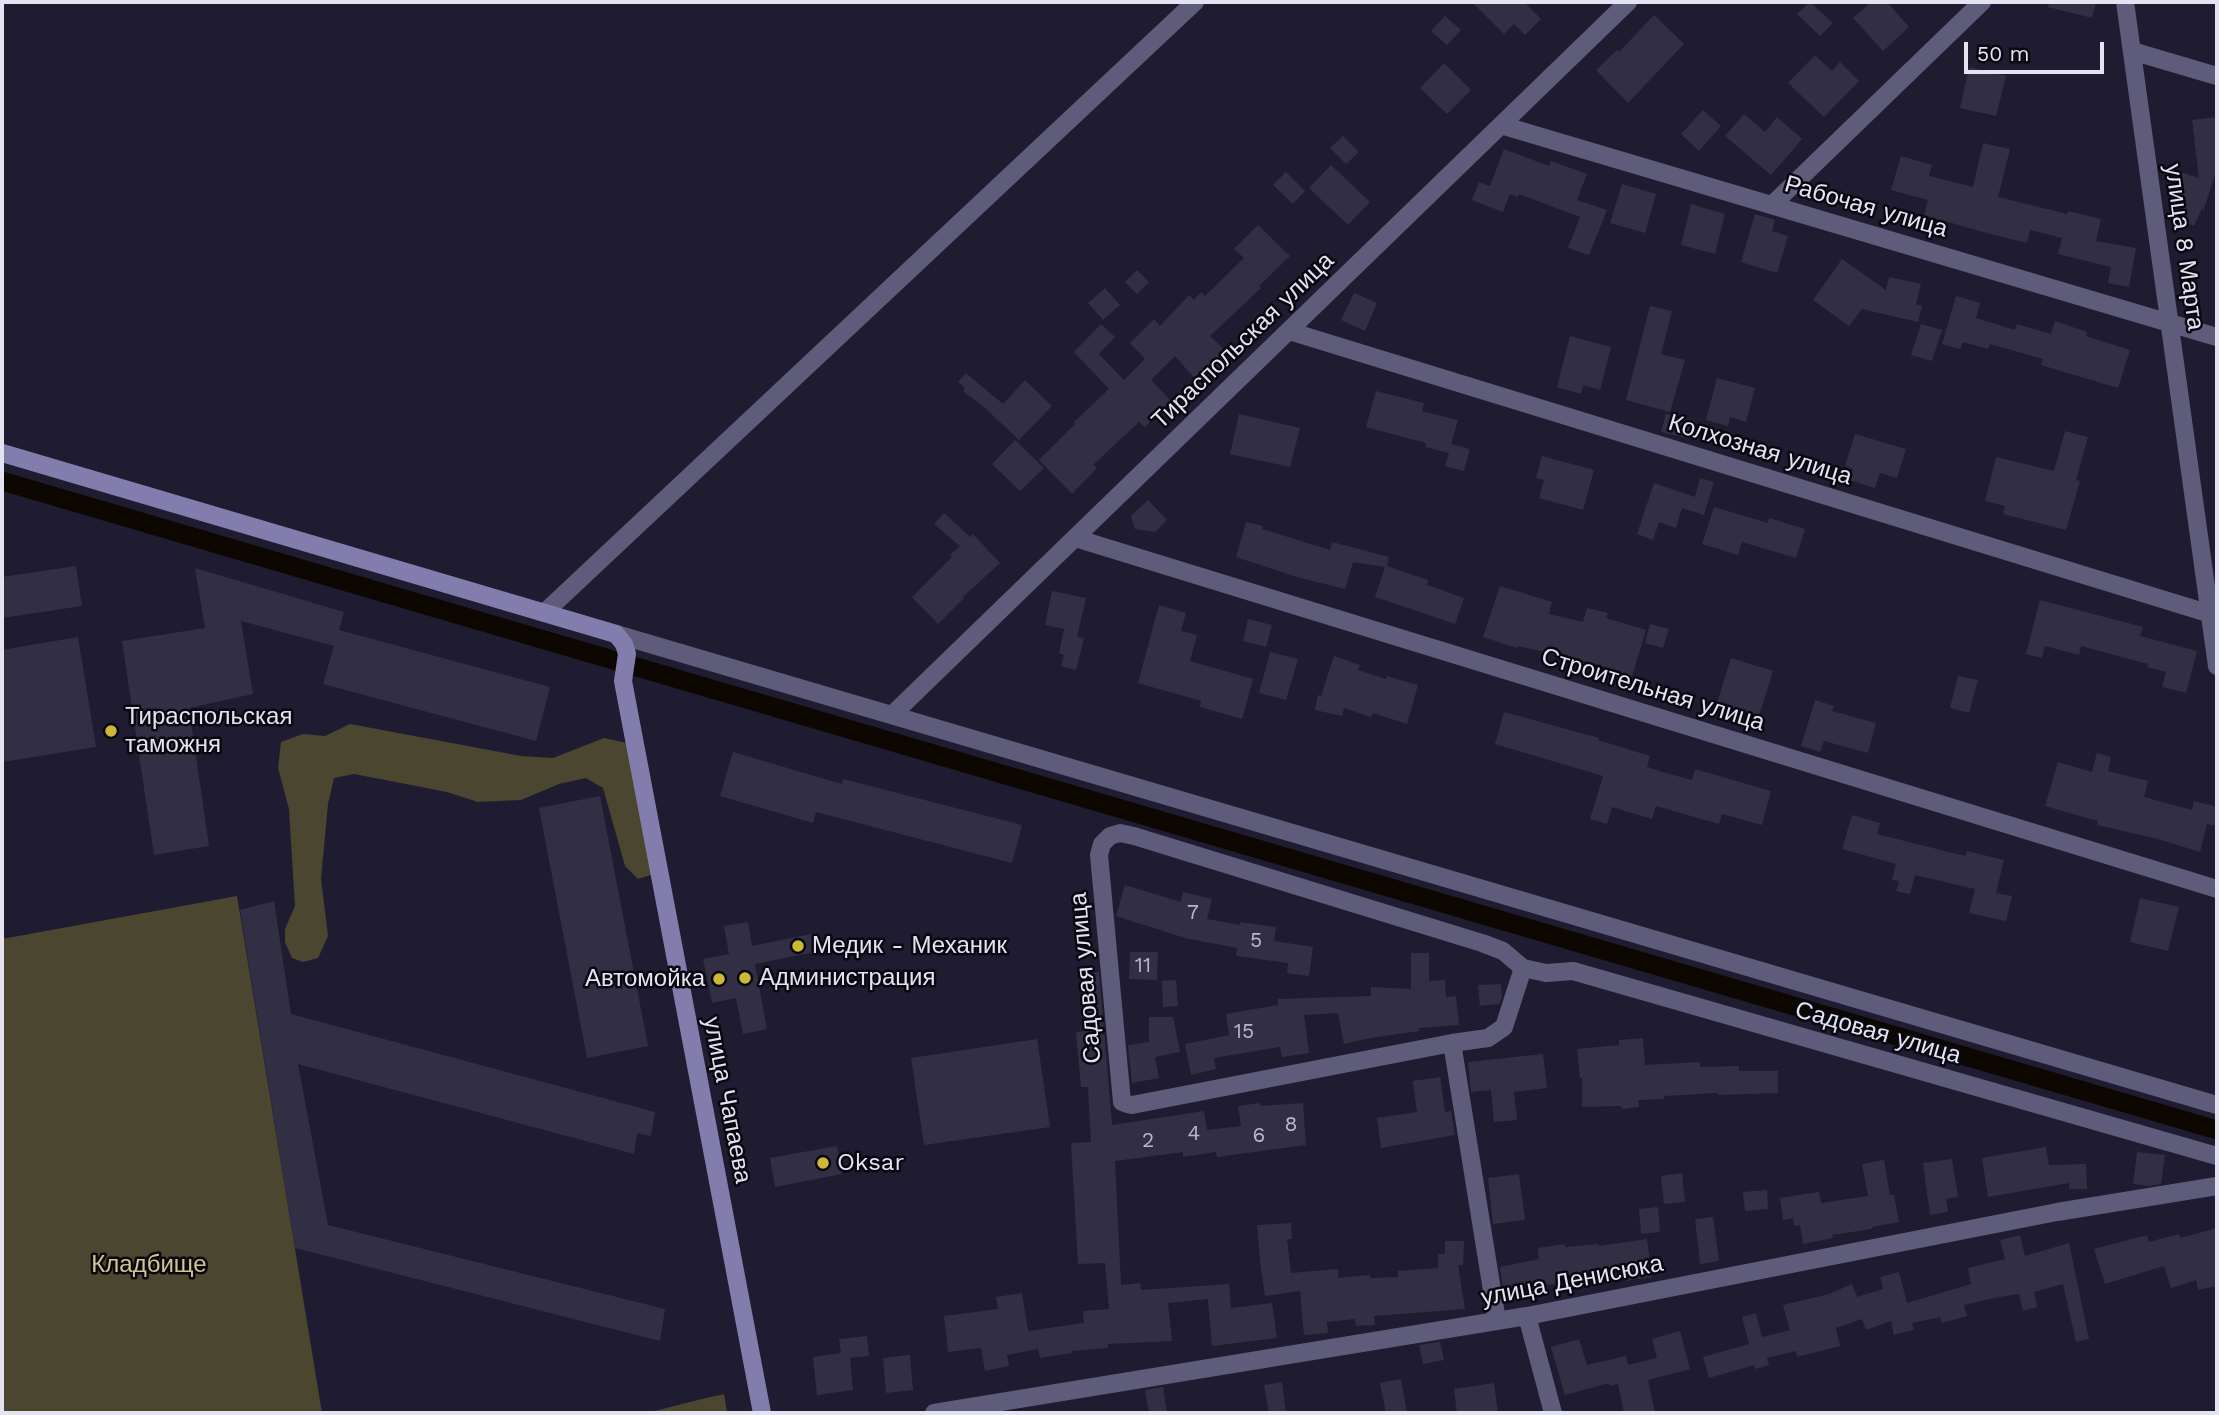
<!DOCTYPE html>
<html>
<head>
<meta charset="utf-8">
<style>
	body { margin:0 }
	#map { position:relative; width:2219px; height:1415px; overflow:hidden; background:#1f1c31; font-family:"Work Sans",sans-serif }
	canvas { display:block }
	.frame { position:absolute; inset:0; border:4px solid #e4e3f2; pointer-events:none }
	.scale { position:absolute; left:1964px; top:42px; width:140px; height:32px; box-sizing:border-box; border:4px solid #e4e3f2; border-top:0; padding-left:9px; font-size:21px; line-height:24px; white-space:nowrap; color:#e4e3f2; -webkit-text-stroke:5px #090811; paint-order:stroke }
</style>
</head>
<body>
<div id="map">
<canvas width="2219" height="1415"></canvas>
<div class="frame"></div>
<div class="scale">50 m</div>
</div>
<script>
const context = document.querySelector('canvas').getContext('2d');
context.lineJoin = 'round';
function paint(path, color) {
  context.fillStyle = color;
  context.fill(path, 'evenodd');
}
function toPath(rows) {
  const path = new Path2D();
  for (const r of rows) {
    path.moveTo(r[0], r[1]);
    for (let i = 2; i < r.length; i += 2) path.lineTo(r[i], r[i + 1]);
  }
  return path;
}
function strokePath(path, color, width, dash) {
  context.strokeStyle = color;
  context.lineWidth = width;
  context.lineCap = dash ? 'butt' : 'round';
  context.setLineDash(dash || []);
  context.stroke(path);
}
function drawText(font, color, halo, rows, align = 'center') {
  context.font = font + ' "Work Sans",sans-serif';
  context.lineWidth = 5;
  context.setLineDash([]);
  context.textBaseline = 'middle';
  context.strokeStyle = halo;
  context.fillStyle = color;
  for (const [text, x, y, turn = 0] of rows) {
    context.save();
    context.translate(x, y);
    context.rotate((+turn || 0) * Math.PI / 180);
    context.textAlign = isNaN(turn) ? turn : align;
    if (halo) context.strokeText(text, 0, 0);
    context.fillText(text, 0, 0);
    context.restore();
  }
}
paint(toPath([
	[350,724,521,756,553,758,604,738,627,743,654,874,638,879,625,866,603,788,586,778,559,784,521,800,478,802,447,792,354,774,334,778,328,804,321,879,328,936,318,958,303,962,292,958,285,942,285,929,295,906,289,809,278,768,281,742,303,734,325,736],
	[237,896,322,1413,2,1413,2,939],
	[724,1394,727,1413,647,1413,702,1399]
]), '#4a4630');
strokePath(toPath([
	[2,481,2217,1130]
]), '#0c0700', 19);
paint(toPath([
	[1472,2,1524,2,1541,19,1525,35,1514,24,1504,34],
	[1810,2,1833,23,1820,36,1797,14],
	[1871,2,1887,2,1909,27,1883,51,1853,18],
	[2049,2,2096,2,2092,18,2048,7],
	[1654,15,1684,44,1628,103,1596,70,1617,50,1619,52],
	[1445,16,1461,30,1447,45,1431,31],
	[1815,55,1832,71,1840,62,1859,81,1824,117,1788,83],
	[1444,63,1471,90,1447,114,1420,88],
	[1969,67,2006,76,1996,116,1960,108],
	[1703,110,1721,126,1699,151,1681,134],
	[1744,114,1765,132,1777,117,1802,139,1771,175,1725,136],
	[2217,117,2217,168,2203,212,2203,206,2194,226,2171,215,2180,195,2170,192,2177,171,2199,178,2192,120],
	[1343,136,1359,152,1346,164,1330,148],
	[1983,143,2010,149,1998,197,2067,214,2068,211,2101,219,2096,241,2136,248,2129,287,2108,283,2111,267,2058,254,2062,238,2030,230,2027,243,1990,234,1924,215,1928,200,1891,190,1901,156,1932,165,1929,176,1973,187],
	[1504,149,1549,166,1551,161,1587,174,1577,200,1607,210,1589,255,1568,248,1580,217,1519,194,1518,197,1510,194,1503,212,1472,200,1479,182,1490,186],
	[1331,165,1370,202,1348,225,1309,188],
	[1286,172,1305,191,1293,204,1273,185],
	[1622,184,1656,194,1645,233,1610,223],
	[1691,204,1725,214,1715,254,1681,245],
	[1755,214,1775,220,1772,231,1788,236,1777,273,1741,262],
	[1258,225,1290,256,1259,286,1261,288,1210,336,1231,356,1215,375,1202,387,1175,356,1151,380,1171,401,1145,427,1139,422,1093,465,1097,468,1072,494,1039,460,1075,424,1074,422,1109,389,1074,352,1101,324,1115,337,1099,354,1124,380,1145,359,1130,343,1154,319,1160,326,1189,295,1194,300,1201,292,1205,296,1244,258,1234,249],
	[1842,259,1886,290,1889,277,1921,284,1916,304,1922,306,1918,322,1862,309,1849,326,1813,300],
	[1137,270,1149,282,1137,294,1125,282],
	[1105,288,1120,305,1103,320,1088,303],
	[1354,293,1377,303,1365,331,1341,320],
	[1956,296,1980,303,1976,318,2015,330,2017,324,2051,334,2055,321,2087,332,2086,336,2130,350,2118,388,2041,365,2043,359,1990,344,1988,349,1963,342,1960,349,1942,344],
	[1650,306,1672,311,1661,354,1685,360,1670,412,1626,400],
	[1921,324,1942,330,1932,361,1911,355],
	[1570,336,1611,347,1600,390,1583,385,1581,394,1557,387],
	[966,373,1003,404,1025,380,1052,406,1019,440,985,408,963,391,965,388,958,382],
	[1717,378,1755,388,1746,422,1730,417,1728,426,1706,420],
	[1376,391,1424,403,1422,411,1458,420,1451,444,1470,449,1464,471,1445,466,1449,453,1425,447,1426,443,1366,427],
	[1239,414,1300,428,1290,467,1230,454],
	[1666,414,1692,420,1687,438,1661,432],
	[2065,431,2088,437,2076,480,2080,481,2066,530,2003,514,2005,506,1985,501,1996,457,2054,471],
	[1855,434,1906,449,1897,478,1880,473,1875,488,1850,480,1853,469,1845,466],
	[1015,440,1044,468,1020,491,992,464],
	[1542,456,1594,470,1583,510,1539,498,1544,480,1536,478],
	[1700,478,1714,482,1704,515,1682,508,1676,528,1659,522,1653,540,1637,534,1654,483,1695,497],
	[1148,500,1167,520,1155,532,1135,529,1131,516],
	[1714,507,1768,523,1769,518,1805,529,1796,558,1742,542,1738,555,1702,544],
	[944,513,970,537,973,534,1000,563,963,597,964,598,938,624,912,597,952,557,950,555,960,546,934,524],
	[1246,522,1263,526,1262,529,1330,550,1332,542,1389,557,1387,566,1428,580,1427,585,1464,598,1455,624,1375,597,1385,567,1353,562,1345,589,1297,577,1236,557],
	[76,566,82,606,2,618,2,577],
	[195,568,344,612,339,630,550,687,536,741,323,684,334,646,241,621,253,694,189,708,209,846,154,855,122,641,205,628],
	[1500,586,1552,602,1549,614,1583,622,1587,608,1608,613,1606,618,1646,630,1632,676,1601,666,1601,665,1518,646,1517,648,1483,637],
	[1052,591,1086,598,1077,637,1084,638,1076,670,1061,666,1064,655,1059,653,1064,629,1045,625],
	[2040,600,2143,627,2140,636,2197,651,2186,693,2162,687,2166,672,2147,667,2148,664,2081,646,2079,655,2045,646,2042,658,2026,654],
	[1159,605,1186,613,1181,631,1197,635,1190,661,1253,679,1242,719,1200,707,1201,701,1138,683],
	[1248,619,1272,625,1266,647,1243,641],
	[1650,624,1669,629,1663,648,1645,643],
	[78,637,96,747,2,762,2,650],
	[1270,652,1298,659,1286,700,1259,693],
	[1334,656,1360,665,1358,670,1386,679,1387,676,1418,685,1407,724,1373,713,1371,717,1344,708,1342,716,1315,710,1318,695,1321,696],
	[1731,658,1773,671,1759,716,1717,703],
	[1958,676,1978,680,1969,713,1950,708],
	[1815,700,1834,706,1832,711,1876,723,1868,753,1824,741,1820,752,1801,746],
	[1504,712,1599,738,1598,740,1650,756,1647,767,1666,773,1692,780,1695,769,1771,791,1762,825,1722,814,1719,824,1656,806,1652,819,1612,807,1607,824,1590,819,1603,776,1495,744],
	[733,752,842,784,843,779,1022,825,1012,863,816,812,813,823,720,796],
	[2097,753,2111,757,2108,771,2148,781,2144,797,2192,810,2194,801,2217,807,2217,826,2207,824,2200,852,2158,839,2097,825,2098,821,2045,806,2058,762,2092,772],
	[600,796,648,1046,587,1058,539,808],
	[1852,815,1880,823,1877,834,1965,856,1967,851,2004,860,1996,893,2012,896,2006,921,1969,913,1975,889,1915,875,1910,894,1896,891,1899,881,1892,880,1896,864,1842,849],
	[1125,885,1181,902,1183,892,1212,899,1207,919,1240,925,1240,922,1276,927,1274,941,1313,947,1309,976,1287,973,1288,963,1236,956,1237,948,1185,938,1116,916],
	[2140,898,2179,907,2168,951,2130,942],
	[274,901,291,1014,655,1112,651,1136,637,1133,634,1154,298,1064,328,1225,665,1309,660,1341,295,1248,240,910],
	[748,922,752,946,816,933,820,951,755,964,767,1029,743,1034,736,998,712,1003,703,959,729,954,724,926],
	[1130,952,1158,952,1157,980,1129,979],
	[1411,953,1429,953,1429,981,1445,980,1446,997,1456,996,1459,1025,1419,1028,1419,1031,1370,1038,1344,1044,1338,1013,1304,1015,1309,1053,1282,1057,1280,1047,1214,1058,1216,1069,1191,1075,1185,1044,1229,1035,1226,1014,1278,1005,1278,999,1371,996,1371,987,1411,989],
	[1099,972,1112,1125,1204,1111,1207,1130,1241,1126,1238,1106,1260,1103,1261,1106,1303,1103,1306,1145,1217,1157,1216,1152,1183,1157,1183,1152,1115,1161,1121,1285,1140,1283,1141,1290,1229,1284,1231,1308,1272,1303,1277,1338,1212,1346,1208,1299,1168,1303,1172,1341,1108,1344,1108,1348,1071,1351,1072,1353,1040,1358,1038,1349,1007,1355,1009,1366,985,1371,981,1348,948,1352,944,1316,998,1309,996,1297,1022,1293,1028,1331,1084,1323,1083,1311,1109,1309,1105,1263,1078,1264,1071,1143,1091,1142,1088,1087,1081,1087,1076,1032,1086,1031,1080,974],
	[1176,980,1178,1006,1163,1007,1162,981],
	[1501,984,1502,997,1499,1004,1480,1006,1478,985],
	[1149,1017,1173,1017,1180,1052,1155,1057,1159,1078,1132,1083,1128,1045,1149,1042],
	[1643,1038,1645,1065,1700,1062,1700,1067,1739,1066,1739,1071,1778,1071,1778,1093,1718,1095,1718,1093,1664,1096,1664,1099,1638,1100,1639,1107,1622,1109,1621,1106,1582,1107,1582,1078,1580,1078,1577,1049,1619,1045,1619,1040],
	[1037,1039,1050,1127,924,1145,911,1058],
	[1543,1054,1547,1088,1514,1092,1517,1120,1494,1122,1491,1090,1471,1092,1468,1062],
	[1440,1077,1445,1112,1451,1111,1455,1135,1381,1148,1377,1118,1417,1112,1413,1081],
	[837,1146,842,1174,775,1187,770,1158],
	[2046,1147,2049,1165,2086,1164,2087,1189,2069,1189,2069,1183,1988,1197,1982,1158],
	[2137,1152,2165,1155,2161,1184,2148,1186,2133,1184],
	[1952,1159,1958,1197,1946,1199,1948,1212,1930,1215,1923,1163],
	[1884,1160,1890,1195,1894,1195,1899,1222,1872,1227,1872,1229,1832,1235,1833,1238,1803,1244,1800,1225,1794,1226,1793,1218,1783,1220,1780,1198,1819,1192,1821,1203,1868,1196,1862,1164],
	[1682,1173,1685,1202,1664,1204,1661,1176],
	[1519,1174,1525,1220,1493,1224,1488,1178],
	[1767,1190,1768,1209,1745,1211,1743,1192],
	[1658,1207,1660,1232,1641,1234,1639,1209],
	[1713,1217,1719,1261,1700,1264,1695,1219],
	[1291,1223,1292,1239,1287,1239,1291,1273,1338,1269,1338,1278,1370,1275,1370,1278,1398,1277,1398,1271,1438,1268,1438,1254,1445,1254,1445,1241,1464,1241,1463,1265,1458,1265,1465,1309,1374,1316,1375,1325,1356,1326,1355,1319,1327,1322,1328,1333,1304,1335,1300,1291,1265,1296,1260,1261,1257,1225],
	[2217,1228,2217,1286,2198,1290,2196,1280,2171,1288,2164,1266,2105,1284,2094,1249,2147,1235,2149,1242,2179,1234,2180,1238],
	[2020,1235,2025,1256,2069,1243,2089,1339,2076,1342,2063,1284,2034,1292,2037,1307,2023,1311,2019,1294,1999,1297,1964,1305,1967,1316,1942,1323,1940,1317,1912,1323,1914,1330,1894,1335,1891,1321,1866,1330,1862,1319,1836,1328,1840,1346,1797,1357,1796,1351,1767,1358,1769,1365,1755,1369,1754,1365,1709,1378,1703,1357,1749,1344,1742,1317,1756,1313,1762,1337,1790,1330,1783,1305,1829,1294,1852,1284,1857,1297,1883,1289,1880,1277,1899,1272,1907,1303,1971,1284,1968,1268,2005,1259,2000,1240],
	[1647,1239,1652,1277,1625,1281,1623,1269,1562,1276,1562,1283,1523,1288,1525,1298,1505,1302,1500,1267,1539,1259,1538,1248,1565,1244,1565,1247,1598,1244,1599,1246],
	[1680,1331,1690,1369,1648,1380,1655,1413,1624,1413,1618,1384,1610,1386,1609,1383,1565,1395,1551,1347,1579,1339,1587,1365,1626,1356,1628,1365,1657,1358,1652,1339],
	[867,1336,869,1356,850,1358,853,1390,817,1395,813,1357,841,1353,839,1339],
	[1440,1342,1444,1360,1423,1364,1419,1345],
	[910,1355,913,1390,886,1393,883,1358],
	[1401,1379,1407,1413,1386,1413,1380,1383],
	[1282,1382,1286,1413,1269,1413,1264,1385],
	[1494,1383,1498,1413,1457,1413,1454,1389],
	[1163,1387,1167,1413,1149,1413,1145,1390]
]), '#322f45');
strokePath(toPath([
	[2125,2,2217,666],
	[2132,51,2217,76],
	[1501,125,2217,337],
	[1772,205,1982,2],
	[1289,331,2217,616],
	[1075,538,2217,889],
	[544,613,1195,2],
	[616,634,2217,1105],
	[892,715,1628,2],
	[1523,968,1504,1027,1488,1038,1452,1043,1132,1105,1127,1104,1122,1102,1099,855,1102,844,1110,836,1120,833,1134,836,1482,943,1503,951,1523,968,1546,973,1573,971,2217,1156],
	[1452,1043,1497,1321],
	[1527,1316,1553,1413],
	[934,1413,1527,1316,2057,1212,2217,1186]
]), '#5f5b7a', 18);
strokePath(toPath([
	[2,453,616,634,624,644,627,654,623,681,762,1413]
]), '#837dae', 18);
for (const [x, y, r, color] of [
	[111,731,7,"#ceb837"],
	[798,946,7,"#ceb837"],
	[745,978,7,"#ceb837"],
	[719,979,7,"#ceb837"],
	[823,1163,7,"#ceb837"]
]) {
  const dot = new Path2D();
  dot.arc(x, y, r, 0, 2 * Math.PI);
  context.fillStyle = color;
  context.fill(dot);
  strokePath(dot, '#090811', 2.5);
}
drawText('21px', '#b8b6c7', null, [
	["7",1193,913],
	["5",1256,941],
	["11",1143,966],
	["15",1244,1032],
	["8",1291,1125],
	["4",1194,1134],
	["6",1259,1136],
	["2",1148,1141]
]);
drawText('24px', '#e4e3f2', '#090811', [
	["Рабочая улица",1866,207,16],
	["улица 8 Марта",2184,247,82],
	["Тираспольская улица",1243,341,-44],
	["Колхозная улица",1760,450,17],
	["Строительная улица",1653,690,17],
	["Садовая улица",1086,978,-95],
	["Садовая улица",1878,1033,16],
	["улица Чапаева",727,1100,79],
	["улица Денисюка",1572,1281,-11]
]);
drawText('24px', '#e4e3f2', '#090811', [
	["Тираспольская",125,717],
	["таможня",125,745],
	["Медик - Механик",812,946],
	["Администрация",759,978],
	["Автомойка",705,979,"right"],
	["Oksar",837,1163]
], 'left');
drawText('24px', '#d1c68b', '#090811', [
	["Кладбище",149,1265]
]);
</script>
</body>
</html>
